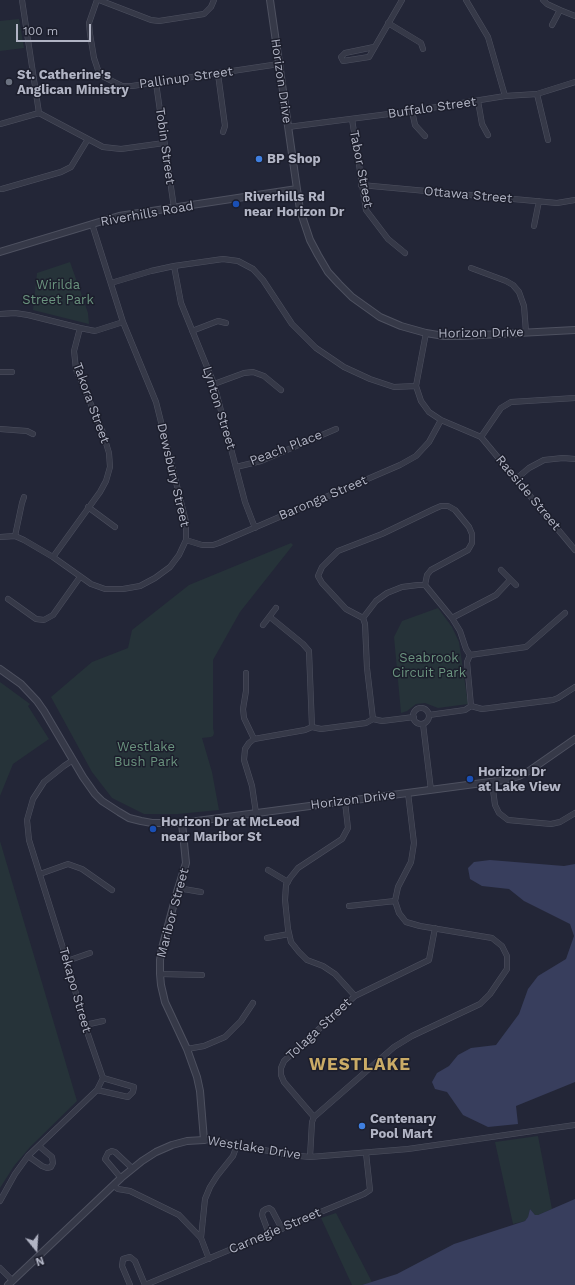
<!DOCTYPE html>
<html>
<head>
<meta charset="utf-8">
<style>
	body { margin:0 }
	#map { position:relative; width:575px; height:1285px; overflow:hidden; background:#232637; font-family:"Work Sans",sans-serif }
	canvas { display:block }
	.north { position:absolute; left:16px; top:1229px; width:40px; height:40px; -webkit-text-stroke:3px #1c1e2c; paint-order:stroke; rotate:162deg; font-size:11px; font-weight:700; line-height:16px; text-align:center; color:#b1b4c4 }
	.north::after { content:''; display:block; margin:auto; width:14px; height:18px; background:#b1b4c4; clip-path:polygon(50% 0,100% 100%,50% 72%,0 100%) }
	.scale { position:absolute; left:16px; top:24px; width:75px; height:18px; box-sizing:border-box; border:2px solid #b1b4c4; border-top:0; padding-left:5px; font-size:12px; line-height:14px; white-space:nowrap; color:#b1b4c4; -webkit-text-stroke:3px #1c1e2c; paint-order:stroke }
</style>
</head>
<body>
<div id="map">
<canvas width="575" height="1285"></canvas>
<div class="north">N</div>
<div class="scale">100 m</div>
</div>
<script>
const context = document.querySelector('canvas').getContext('2d');
context.lineJoin = 'round';
function paint(path, color) {
  context.fillStyle = color;
  context.fill(path, 'evenodd');
}
function toPath(rows) {
  const path = new Path2D();
  for (const r of rows) {
    if (r.length === 3) {
      path.moveTo(r[0] + r[2], r[1]);
      path.arc(r[0], r[1], r[2], 0, 2 * Math.PI);
      continue;
    }
    path.moveTo(r[0], r[1]);
    for (let i = 2; i < r.length; i += 2) path.lineTo(r[i], r[i + 1]);
  }
  return path;
}
function strokePath(path, color, width, dash) {
  context.strokeStyle = color;
  context.lineWidth = width;
  context.lineCap = dash ? 'butt' : 'round';
  context.setLineDash(dash || []);
  context.stroke(path);
}
function drawText(font, color, halo, rows, align = 'center') {
  context.font = font + ' "Work Sans",sans-serif';
  context.lineWidth = 3;
  context.setLineDash([]);
  context.textBaseline = 'middle';
  context.strokeStyle = halo;
  context.fillStyle = color;
  for (const [text, x, y, turn = 0] of rows) {
    context.save();
    context.translate(x, y);
    context.rotate((+turn || 0) * Math.PI / 180);
    context.textAlign = isNaN(turn) ? turn : align;
    if (halo) context.strokeText(text, 0, 0);
    context.fillText(text, 0, 0);
    context.restore();
  }
}
paint(toPath([
	[19,19,24,48,0,51,0,21],
	[70,262,88,313,89,324,33,310,37,273],
	[291,543,293,545,240,612,213,660,213,728,214,733,213,736,211,737,202,738,212,772,219,810,178,814,144,814,112,798,92,772,51,697,92,662,128,648,132,630,189,585],
	[438,608,452,627,459,642,468,704,438,708,425,703,416,704,407,711,401,713,394,637,402,621],
	[0,682,30,704,28,706,49,739,13,764,0,796],
	[0,841,77,1101,30,1147,14,1166,0,1188],
	[538,1136,552,1209,538,1215,535,1215,530,1209,528,1217,525,1221,513,1224,495,1142],
	[336,1213,372,1282,362,1285,352,1285,321,1218]
]), '#263339');
paint(toPath([
	[490,860,564,866,575,864,575,1082,516,1106,518,1124,488,1127,463,1115,447,1092,435,1089,432,1082,437,1073,449,1066,458,1055,471,1048,496,1045,519,1014,528,989,538,976,566,959,574,936,570,924,524,901,509,889,482,886,470,879,468,868,474,862],
	[575,1199,575,1285,362,1285,397,1274,454,1244,525,1221,528,1217,530,1209,535,1215,538,1215]
]), '#383e5d');
const minor = toPath([
	[22,0,39,113],
	[97,0,89,23,90,34,94,58,98,70,104,77,122,86,132,86,279,64],
	[99,0,151,20,159,21,204,14,211,7,214,0],
	[466,0,488,37,505,96],
	[543,0,547,4,560,10,575,16],
	[388,23,421,43,423,49],
	[552,25,560,10],
	[374,47,345,53,341,57,343,61,369,57,402,0],
	[218,74,225,126,223,132],
	[156,83,174,208],
	[537,94,548,140],
	[478,101,482,124,488,135],
	[412,111,415,125,425,136],
	[352,119,366,210,388,239,405,253],
	[0,124,39,113,103,147,121,149,164,143],
	[288,127,412,111,505,96,537,94,575,82],
	[361,185,557,203,575,200],
	[2,189,61,172,71,167,88,139],
	[534,226,539,201],
	[174,266,181,303,214,384,245,502,255,528],
	[471,268,506,281,513,285,519,292,524,306,526,332],
	[111,283,151,271,174,266,223,259,238,261,253,269,263,280,292,324,316,348,344,367,370,379,394,387,416,386],
	[0,314,15,313,28,315,80,328,95,331,123,322],
	[192,331,218,321,226,323],
	[426,333,416,386,421,401,429,412,441,420,481,437,575,550],
	[0,372,12,372],
	[214,384,244,373,253,372,264,376,281,390],
	[0,429,27,431,33,434],
	[481,437,501,408,511,402,575,398],
	[236,467,261,461,336,429],
	[516,479,529,468,544,460,563,458,575,459],
	[88,507,115,527],
	[15,536,22,503,24,497],
	[0,537,15,536,24,540,53,557,91,584,105,589,123,589,140,586,155,578,170,567,179,555,186,540,186,522,156,402,123,322,92,224],
	[186,540,202,545,213,545,219,543,400,465,416,456,429,442,441,420],
	[53,557,100,492,106,481,110,467,109,453,103,433,76,369,74,351,80,328],
	[501,570,516,585],
	[8,599,36,619,44,620,53,615,80,577],
	[270,617,303,644,309,651,312,727],
	[363,618,346,609,322,583,318,576,322,567,338,551,382,534,434,509,441,506,448,506,455,510,469,527,472,534,472,543,468,550,431,570,427,575,425,585],
	[452,618,496,595,510,580],
	[263,625,276,608],
	[470,655,526,647,565,613],
	[246,673,246,691,243,709,244,718,254,739],
	[471,706,482,709,553,700,558,698,575,687],
	[421,716,8],
	[373,719,367,668,365,624,363,618,376,601,387,593,402,587,418,585,425,585,452,618,460,631,466,649,470,655,467,662,471,706,465,710,429,715],
	[423,724,431,790],
	[492,782,495,805,499,813,508,820,551,824,560,822,575,813],
	[345,802,348,828,342,839,298,868,290,878,286,885,285,900,288,929,291,942,299,952,307,960,323,966,335,974,355,996],
	[256,813,252,786,244,760,245,749,249,743,254,739,305,730,312,727,321,729,366,723,373,719,382,721,414,717],
	[268,870,288,882],
	[40,874,68,864,82,869,112,890],
	[178,888,201,892],
	[349,906,395,901],
	[267,938,289,934],
	[67,961,90,953],
	[160,974,202,975],
	[85,1025,103,1021],
	[187,1049,204,1046,225,1037,241,1021,253,1003],
	[97,1090,128,1097,133,1092,134,1087,103,1078],
	[314,1117,284,1082,281,1075,281,1068,284,1061,355,996,429,960,435,928],
	[204,1140,217,1141,290,1155,310,1157,408,1149,575,1125],
	[28,1156,42,1166,47,1168,51,1167,53,1163,52,1157,39,1146],
	[310,1157,312,1122,314,1117,394,1047,412,1036,480,1004,490,994,507,969,507,956,502,946,492,938,420,926,406,922,399,913,395,901,398,887,411,862,414,843,408,793],
	[121,1178,105,1159,108,1153,112,1151,115,1152,132,1168],
	[114,1186,118,1189,130,1191,179,1215,201,1238],
	[0,1201,15,1174,28,1156,97,1090,103,1078,84,1023,67,961,29,840,27,820,33,799,44,782,64,766,73,760],
	[269,1234,262,1215,263,1211,266,1209,269,1208,272,1210,282,1229],
	[209,1259,201,1238,205,1199,210,1187,217,1176,233,1156,237,1145],
	[0,1268,13,1281],
	[130,1285,122,1266,123,1259,130,1257,135,1261,145,1285],
	[145,1285,364,1194,370,1190,366,1153]
]);
const tertiary = toPath([
	[270,0,300,210,310,240,318,255,328,272,339,284,352,297,380,317,401,326,426,333,444,336,462,336,575,330],
	[0,252,119,216,297,189],
	[0,669,21,684,37,701,44,711,83,777,95,794,102,801,119,812,129,818,141,821,152,823,182,823,505,780,519,776,529,771,575,739],
	[8,1285,121,1178,142,1161,156,1152,172,1145,187,1141,204,1140,200,1091,197,1077,187,1049,165,1002,161,985,160,974,160,960,162,948,177,892,186,863,182,823]
]);
strokePath(minor, '#4e5160', 6);
strokePath(tertiary, '#4e5160', 8);
strokePath(minor, '#363948', 5);
strokePath(tertiary, '#363948', 6);
for (const [x, y, r, color] of [
	[9,82,4,"#6b7280"],
	[259,159,4,"#3f7fe0"],
	[236,204,4,"#1a4fb4"],
	[470,779,4,"#1a4fb4"],
	[153,829,4,"#1a4fb4"],
	[362,1126,4,"#3f7fe0"]
]) {
  const dot = new Path2D();
  dot.arc(x, y, r, 0, 2 * Math.PI);
  context.fillStyle = color;
  context.fill(dot);
  strokePath(dot, '#1c1e2c', 1.5);
}
drawText('bold 13px', '#b1b4c4', '#1c1e2c', [
	["St. Catherine's",17,75],
	["Anglican Ministry",17,90],
	["BP Shop",267,159],
	["Riverhills Rd",244,197],
	["near Horizon Dr",244,212],
	["Horizon Dr",478,772],
	["at Lake View",478,787],
	["Horizon Dr at McLeod",161,822],
	["near Maribor St",161,837],
	["Centenary",370,1119],
	["Pool Mart",370,1134]
], 'left');
drawText('13px', '#b1b4c4', '#1c1e2c', [
	["Pallinup Street",186,78,-8],
	["Horizon Drive",281,81,82],
	["Buffalo Street",432,108,-8],
	["Tobin Street",165,146,82],
	["Tabor Street",361,169,79],
	["Ottawa Street",468,195,5],
	["Riverhills Road",147,214,-10],
	["Horizon Drive",481,333,-1],
	["Takora Street",91,403,70],
	["Lynton Street",219,408,73],
	["Peach Place",286,448,-21],
	["Dewsbury Street",173,475,77],
	["Raeside Street",528,493,50],
	["Baronga Street",323,498,-23],
	["Horizon Drive",353,800,-7],
	["Maribor Street",173,913,-75],
	["Tekapo Street",75,990,74],
	["Tolaga Street",319,1029,-43],
	["Westlake Drive",254,1148,9],
	["Carnegie Street",275,1231,-23]
]);
drawText('13px', '#6a937e', '#1c1e2c', [
	["Wirilda",58,285],
	["Street Park",58,300],
	["Seabrook",429,658],
	["Circuit Park",429,673],
	["Westlake",146,747],
	["Bush Park",146,762]
]);
context.letterSpacing = '1px';
drawText('bold 17px', '#caab66', '#1c1e2c', [
	["WESTLAKE",360,1065]
]);
context.letterSpacing = '0px';
</script>
</body>
</html>
